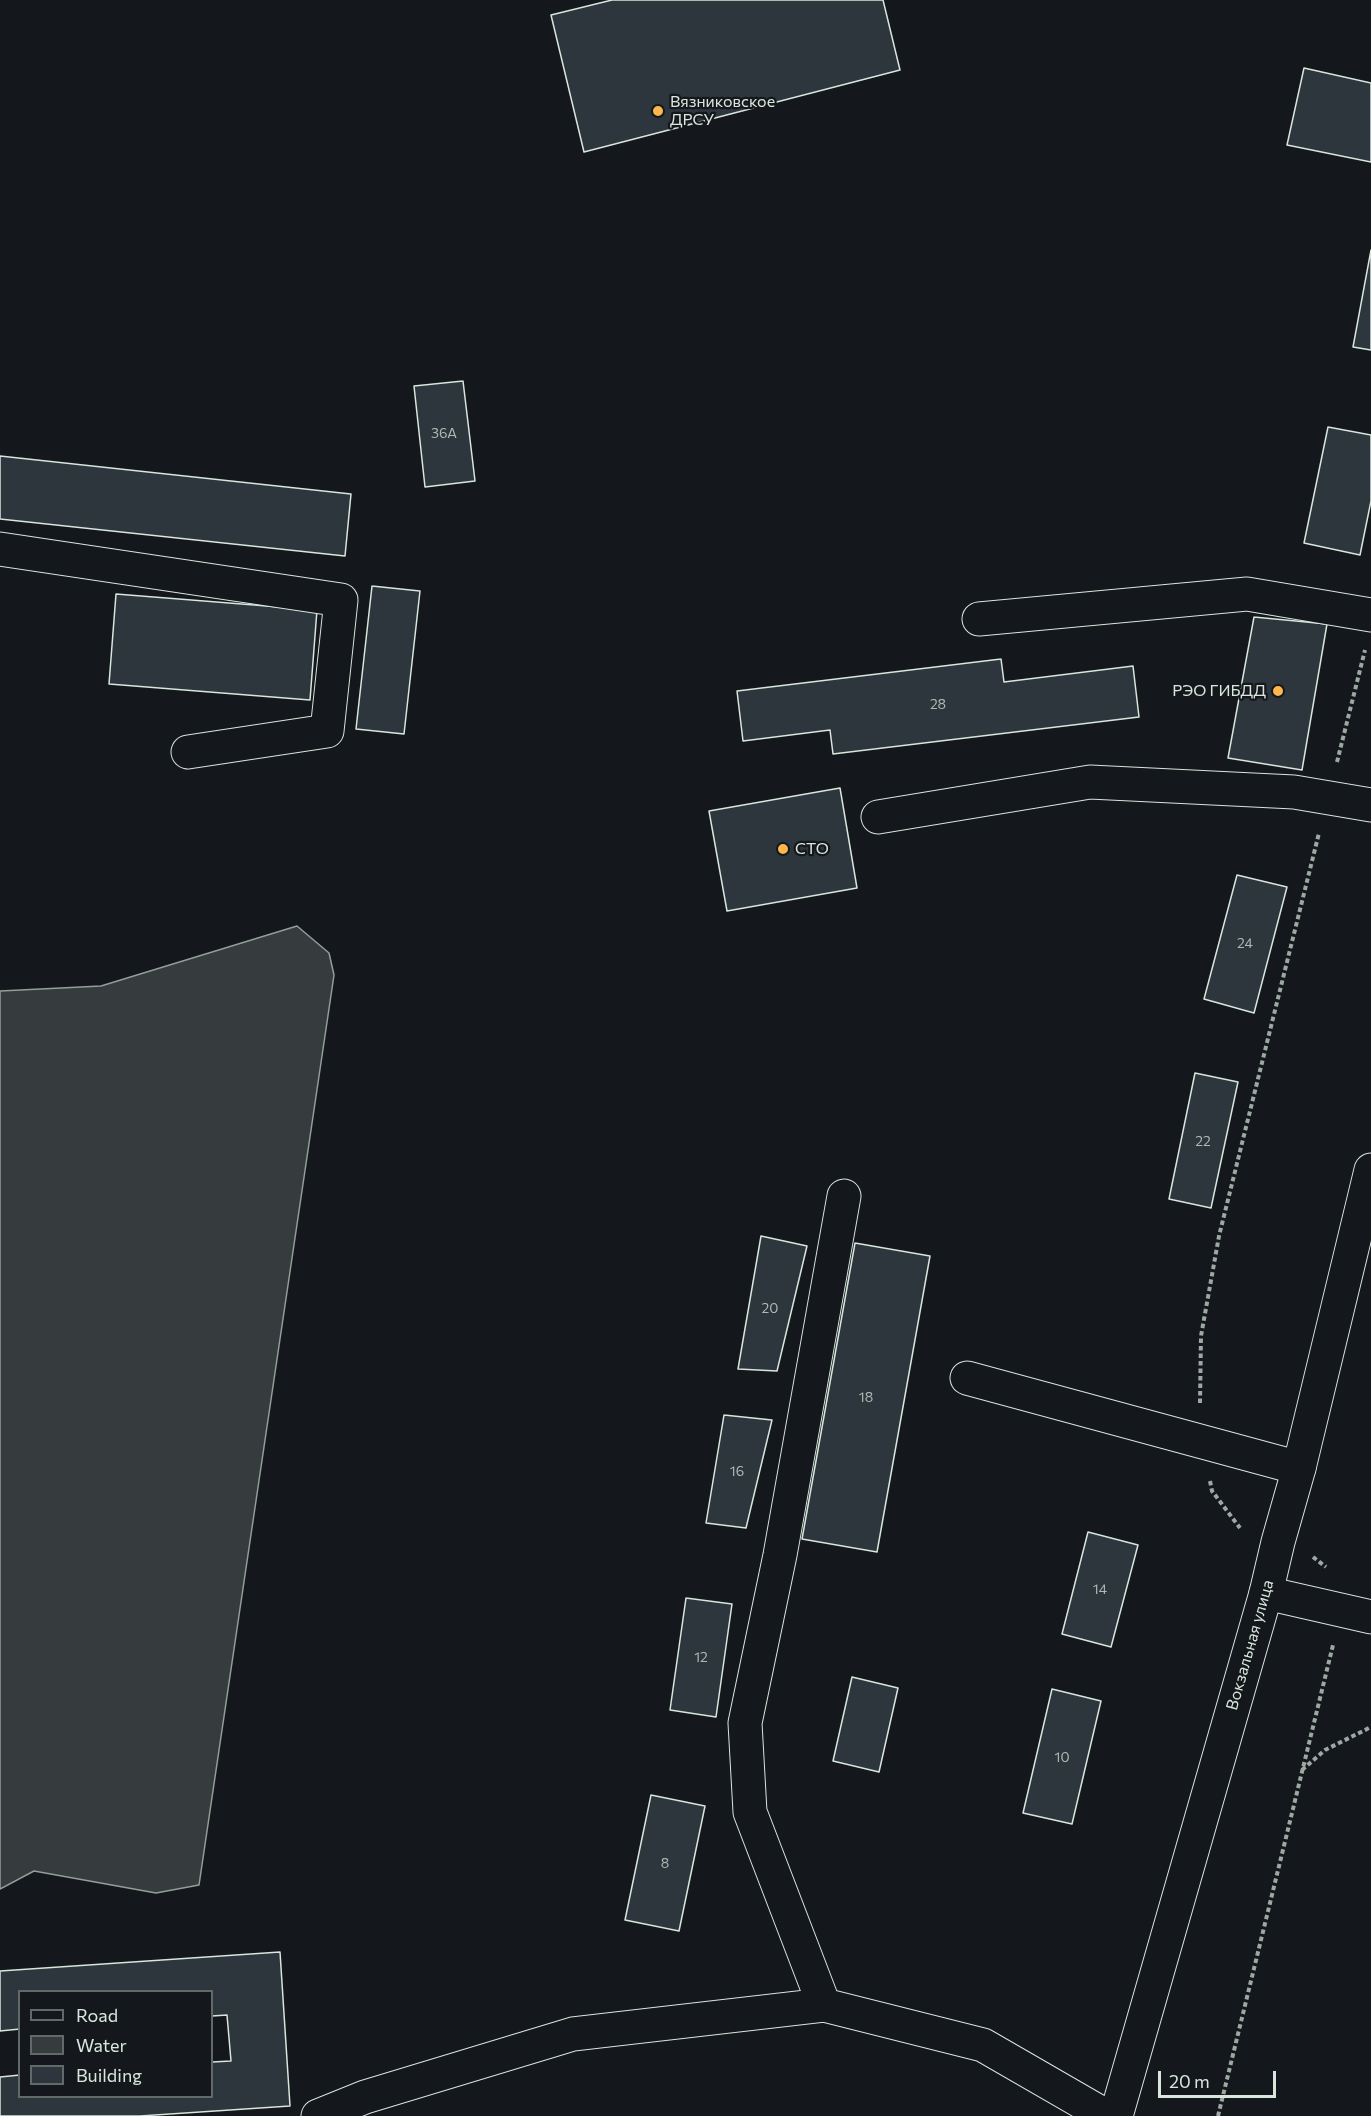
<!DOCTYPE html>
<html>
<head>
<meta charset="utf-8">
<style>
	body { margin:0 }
	#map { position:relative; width:1371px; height:2116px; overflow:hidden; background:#14181c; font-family:Commissioner,sans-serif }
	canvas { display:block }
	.legend { position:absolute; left:18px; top:1990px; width:195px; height:108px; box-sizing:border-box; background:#14181c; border:2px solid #626a69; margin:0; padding:8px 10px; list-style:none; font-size:18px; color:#d8e6dc }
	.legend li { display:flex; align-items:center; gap:12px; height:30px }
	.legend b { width:30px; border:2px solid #626a69 }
	.scale { position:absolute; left:1158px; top:2071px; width:118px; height:27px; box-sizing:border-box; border:3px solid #d8e6dc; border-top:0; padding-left:8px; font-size:18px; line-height:21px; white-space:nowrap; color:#d8e6dc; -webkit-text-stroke:4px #14181c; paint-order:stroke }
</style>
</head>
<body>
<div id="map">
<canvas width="1371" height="2116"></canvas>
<ul class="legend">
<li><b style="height:8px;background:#14181c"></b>Road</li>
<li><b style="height:16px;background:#363b3e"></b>Water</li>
<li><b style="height:16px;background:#2c363c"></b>Building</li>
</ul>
<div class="scale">20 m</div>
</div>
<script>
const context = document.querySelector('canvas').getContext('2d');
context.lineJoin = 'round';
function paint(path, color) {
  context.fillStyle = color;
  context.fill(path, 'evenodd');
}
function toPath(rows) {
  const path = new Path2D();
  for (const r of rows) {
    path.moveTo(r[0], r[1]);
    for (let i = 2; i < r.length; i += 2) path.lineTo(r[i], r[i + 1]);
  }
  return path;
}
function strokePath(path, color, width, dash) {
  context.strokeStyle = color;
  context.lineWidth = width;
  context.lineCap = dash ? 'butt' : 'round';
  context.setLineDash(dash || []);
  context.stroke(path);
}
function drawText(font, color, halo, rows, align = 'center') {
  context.font = font + ' Commissioner,sans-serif';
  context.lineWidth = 4.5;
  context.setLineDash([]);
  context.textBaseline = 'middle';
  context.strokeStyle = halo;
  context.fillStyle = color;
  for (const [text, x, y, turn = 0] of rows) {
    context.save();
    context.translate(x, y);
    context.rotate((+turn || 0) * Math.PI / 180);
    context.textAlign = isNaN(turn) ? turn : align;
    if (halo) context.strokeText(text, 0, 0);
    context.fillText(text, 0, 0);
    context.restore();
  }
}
const water = toPath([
	[297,926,329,953,334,975,199,1885,156,1893,34,1871,0,1889,0,991,101,986,297,926]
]);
paint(water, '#363b3e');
strokePath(water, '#939e99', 1.5);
const building = toPath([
	[612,0,883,0,900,70,584,152,551,15,612,0],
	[1304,68,1371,83,1371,162,1287,145,1304,68],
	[1371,250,1371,350,1353,347,1371,250],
	[463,381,475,481,425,487,414,386,463,381],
	[1328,427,1371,435,1371,501,1360,555,1304,543,1328,427],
	[0,456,351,494,345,556,0,519,0,456],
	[372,586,420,591,404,734,356,729,372,586],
	[116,594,317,610,310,700,109,684,116,594],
	[1254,617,1327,624,1302,770,1228,758,1254,617],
	[1001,659,1004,682,1133,666,1139,717,833,754,830,730,743,741,737,691,1001,659],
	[840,788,857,888,727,911,709,811,840,788],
	[1237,875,1287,887,1254,1013,1204,999,1237,875],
	[1195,1073,1238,1082,1211,1208,1169,1199,1195,1073],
	[761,1236,807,1246,777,1371,738,1369,761,1236],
	[855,1243,930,1256,877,1552,802,1539,855,1243],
	[724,1415,772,1420,746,1528,706,1523,724,1415],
	[1088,1532,1138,1545,1111,1647,1062,1634,1088,1532],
	[686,1598,732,1604,716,1717,670,1710,686,1598],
	[852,1677,898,1688,879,1772,833,1761,852,1677],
	[1052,1689,1101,1701,1072,1824,1023,1813,1052,1689],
	[651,1795,705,1806,679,1931,625,1920,651,1795],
	[280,1952,290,2106,140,2116,0,2116,0,2077,20,2075,20,2096,212,2096,212,2062,231,2061,227,2015,212,2016,212,1992,20,1992,20,2029,0,2031,0,1971,280,1952]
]);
paint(building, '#2c363c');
strokePath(building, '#d8e6dc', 1.5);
const minor = toPath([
	[0,549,341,600,327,731,188,752],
	[979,619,1247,594,1371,615],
	[878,817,1090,782,1294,792,1371,805],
	[967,1378,1299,1468],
	[1266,1593,1371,1617],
	[824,2005,750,1812,745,1723,780,1555,844,1196],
	[318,2116,365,2097,573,2034,824,2005,983,2045,1106,2116]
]);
const major = toPath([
	[1116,2116,1266,1593,1278,1542,1299,1468,1371,1170]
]);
strokePath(minor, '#d8e6dc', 35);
strokePath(major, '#d8e6dc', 35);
strokePath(toPath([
	[1337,762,1365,650],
	[1200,1403,1201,1336,1219,1236,1319,833],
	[1210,1481,1212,1491,1240,1528],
	[1313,1557,1326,1567],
	[1302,1770,1325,1750,1371,1727],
	[1218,2116,1333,1645]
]), '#9da8a2', 4, [4.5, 3]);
strokePath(minor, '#14181c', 33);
strokePath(major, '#14181c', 33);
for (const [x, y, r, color] of [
	[658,111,6,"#ffb74d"],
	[1278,691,6,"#ffb74d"],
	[783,849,6,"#ffb74d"]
]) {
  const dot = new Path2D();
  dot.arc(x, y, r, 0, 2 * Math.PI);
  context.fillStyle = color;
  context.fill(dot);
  strokePath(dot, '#14181c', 2);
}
drawText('14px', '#adbab4', null, [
	["36А",444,433],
	["28",938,704],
	["24",1245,943],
	["22",1203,1141],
	["20",770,1308],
	["18",866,1397],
	["16",737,1471],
	["14",1100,1589],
	["12",701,1657],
	["10",1062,1757],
	["8",665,1863]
]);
drawText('16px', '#d8e6dc', '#14181c', [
	["Вязниковское",670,102],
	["ДРСУ",670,120],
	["РЭО ГИБДД",1266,691,"right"],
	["СТО",795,849]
], 'left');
drawText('16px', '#d8e6dc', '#14181c', [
	["Вокзальная улица",1250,1645,-74]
]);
</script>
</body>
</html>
